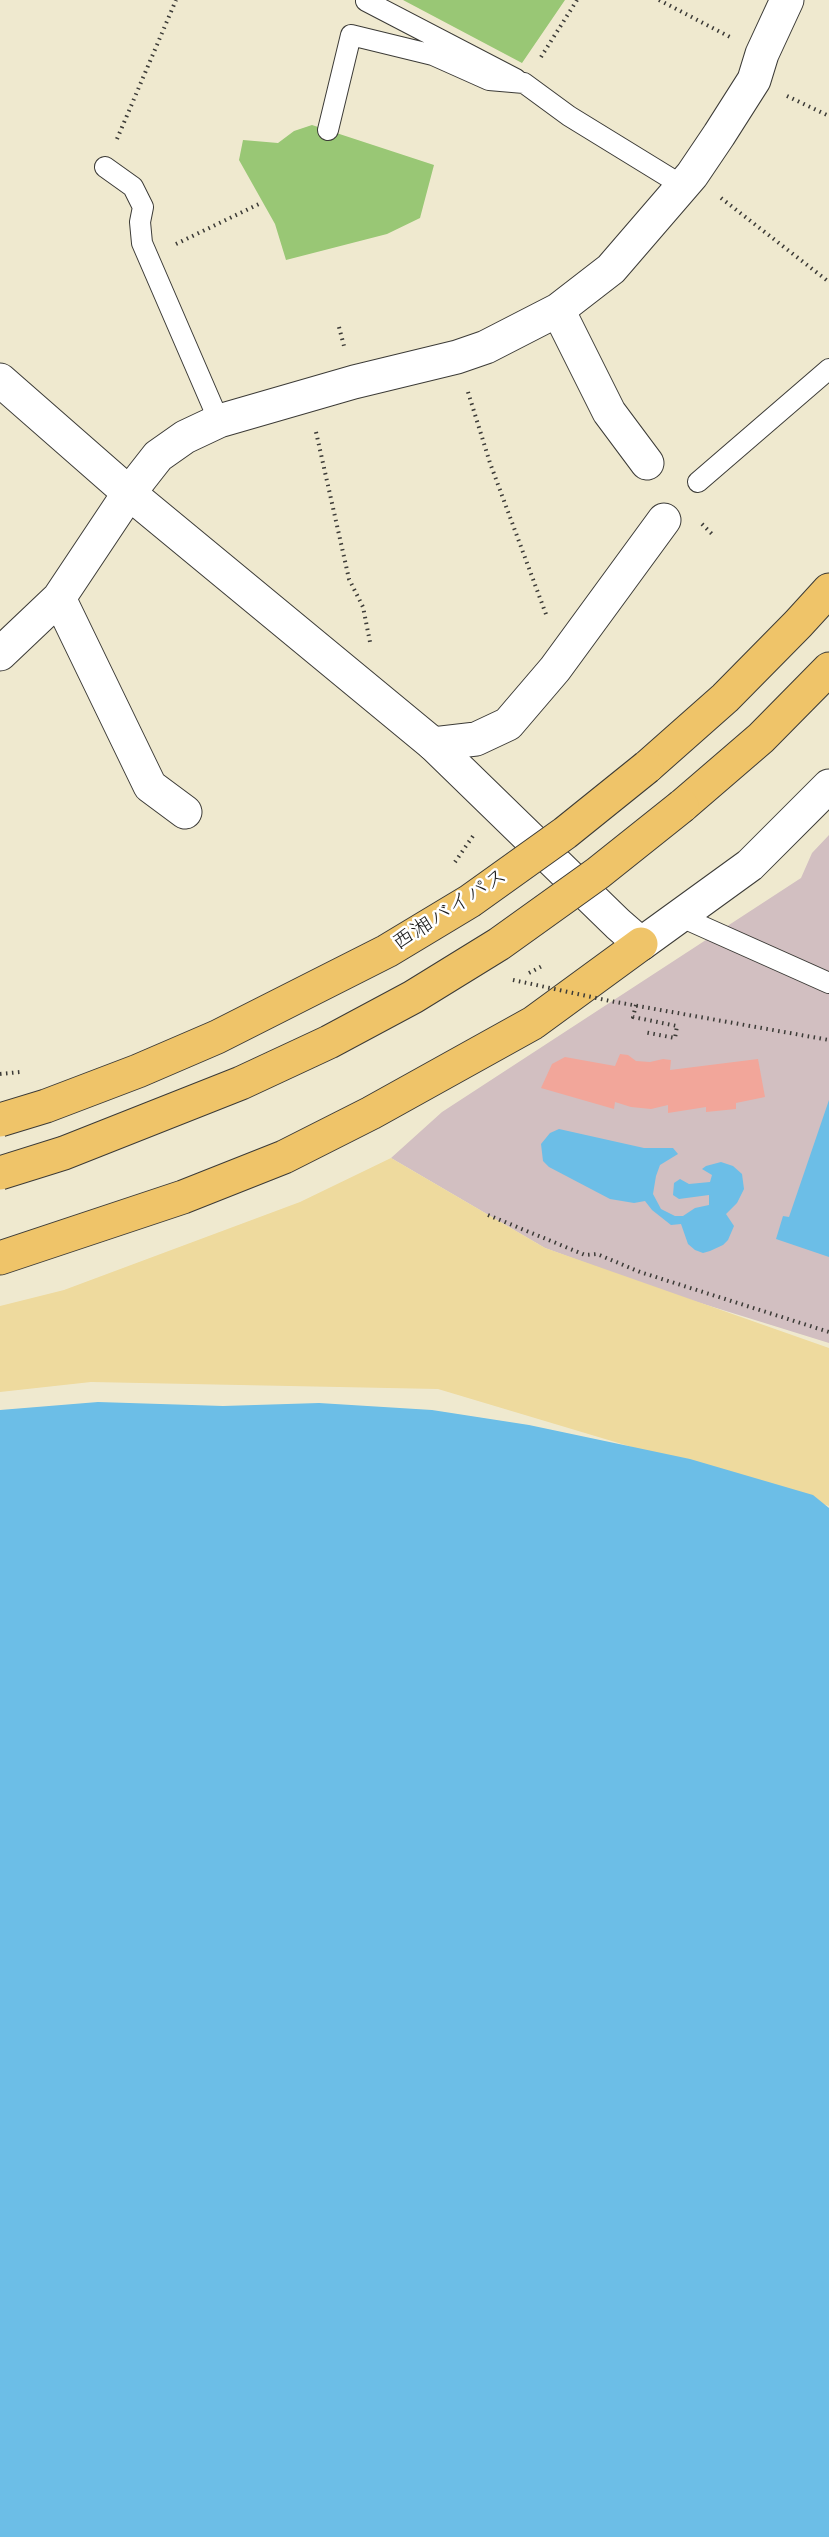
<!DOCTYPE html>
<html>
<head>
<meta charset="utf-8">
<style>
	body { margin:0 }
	canvas { display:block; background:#efe9cf }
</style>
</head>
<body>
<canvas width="829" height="2537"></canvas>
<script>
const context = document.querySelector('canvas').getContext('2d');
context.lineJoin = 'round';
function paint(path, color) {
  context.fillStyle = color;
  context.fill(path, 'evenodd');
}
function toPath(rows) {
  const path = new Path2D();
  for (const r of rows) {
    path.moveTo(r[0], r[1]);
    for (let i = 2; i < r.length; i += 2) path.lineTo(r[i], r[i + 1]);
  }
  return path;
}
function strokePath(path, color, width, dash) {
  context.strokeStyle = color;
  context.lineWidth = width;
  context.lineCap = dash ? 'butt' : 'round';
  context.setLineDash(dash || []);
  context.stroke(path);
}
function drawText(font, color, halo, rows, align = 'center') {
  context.font = font + ' "Shantell Sans","Klee One",sans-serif';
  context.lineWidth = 5;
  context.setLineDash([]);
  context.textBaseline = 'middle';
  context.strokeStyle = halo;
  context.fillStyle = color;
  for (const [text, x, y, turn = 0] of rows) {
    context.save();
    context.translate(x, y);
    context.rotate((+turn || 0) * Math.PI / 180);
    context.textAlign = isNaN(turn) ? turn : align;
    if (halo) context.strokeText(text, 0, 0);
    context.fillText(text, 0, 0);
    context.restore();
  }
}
paint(toPath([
	[829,835,829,1343,668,1293,545,1248,391,1158,442,1112,801,878,812,853]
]), '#d2bfc1');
paint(toPath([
	[403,0,565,0,522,63],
	[312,125,434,165,420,218,387,234,286,260,275,224,239,160,243,140,278,143,294,131]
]), '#99c775');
paint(toPath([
	[391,1158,545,1248,829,1348,829,1506,438,1389,91,1382,0,1392,0,1306,64,1290,300,1202]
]), '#eeda9e');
paint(toPath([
	[829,1100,829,1257,776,1239,783,1216,789,1217],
	[559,1129,644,1148,673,1148,678,1154,660,1165,656,1176,653,1194,661,1209,675,1216,683,1216,695,1208,709,1205,709,1195,679,1199,673,1195,674,1183,680,1179,689,1184,710,1182,712,1175,702,1169,706,1166,721,1162,733,1166,742,1174,744,1189,737,1203,726,1214,734,1226,728,1240,723,1245,710,1251,703,1253,695,1250,688,1244,681,1224,671,1225,652,1210,645,1201,634,1203,610,1199,549,1167,543,1161,541,1144,550,1133],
	[98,1402,223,1406,319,1403,432,1410,529,1425,690,1459,813,1495,829,1508,829,2537,0,2537,0,1410]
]), '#6cbee7');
paint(toPath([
	[620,1054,628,1055,636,1061,650,1062,663,1059,671,1060,670,1070,758,1059,765,1097,736,1103,736,1109,706,1112,706,1107,668,1113,668,1105,651,1109,631,1107,615,1102,614,1109,541,1088,552,1064,565,1057,615,1066]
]), '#f2a69a');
const service = toPath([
	[366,1,516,79],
	[328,130,351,35,433,55,489,80,524,83,569,116,683,186],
	[105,167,133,187,143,207,140,222,142,243,219,421],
	[698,482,829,369],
	[679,916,829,983]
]);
const minor = toPath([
	[558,310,609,412,647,463],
	[59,598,150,786,185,812],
	[0,654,59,598,129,493,158,456,185,437,219,421,354,382,457,357,486,347,558,310,611,269,692,175,719,135,754,80,762,54,787,0],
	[433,744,476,739,508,724,555,669,664,520]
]);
const tertiary = toPath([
	[0,380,129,493,433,744,618,924,641,944,750,865,829,786]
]);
const motorway = toPath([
	[647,767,725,698,798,624,829,590],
	[682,806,761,738,829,669],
	[0,1258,183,1197,284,1157,371,1113,533,1023,641,944]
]);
strokePath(service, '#3c3b37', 22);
strokePath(minor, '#3c3b37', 35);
strokePath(tertiary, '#3c3b37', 35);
strokePath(motorway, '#3c3b37', 35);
strokePath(toPath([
	[659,0,730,37],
	[541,57,577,0],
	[787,96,829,116],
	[117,139,176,0],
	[721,198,829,282],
	[176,244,261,203],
	[339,327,344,346],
	[468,392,490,463,547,617],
	[316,432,349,579,363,607,370,642],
	[702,524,714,536],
	[529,973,544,965],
	[636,1005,633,1017,677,1026,675,1038,644,1032],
	[0,1074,20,1072],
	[488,1215,585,1255,597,1254,640,1272,829,1332]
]), '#3c3b37', 4, [1.5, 4.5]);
strokePath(service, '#fff', 20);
strokePath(minor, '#fff', 33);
strokePath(tertiary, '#fff', 33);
strokePath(motorway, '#efc469', 33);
const motorwayBridge = toPath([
	[0,1120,46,1106,138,1071,217,1037,387,951,470,901,565,833,647,767],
	[0,1173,64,1153,241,1083,329,1042,413,997,499,944,598,873,682,806]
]);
strokePath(motorwayBridge, '#3c3b37', 35, []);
strokePath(toPath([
	[455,862,475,833],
	[513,980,610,1001,829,1040]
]), '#3c3b37', 4, [1.5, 4.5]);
strokePath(motorwayBridge, '#efc469', 33);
drawText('22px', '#1c1c1c', '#fff', [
	["西湘バイパス",450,910,-33]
]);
</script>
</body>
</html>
